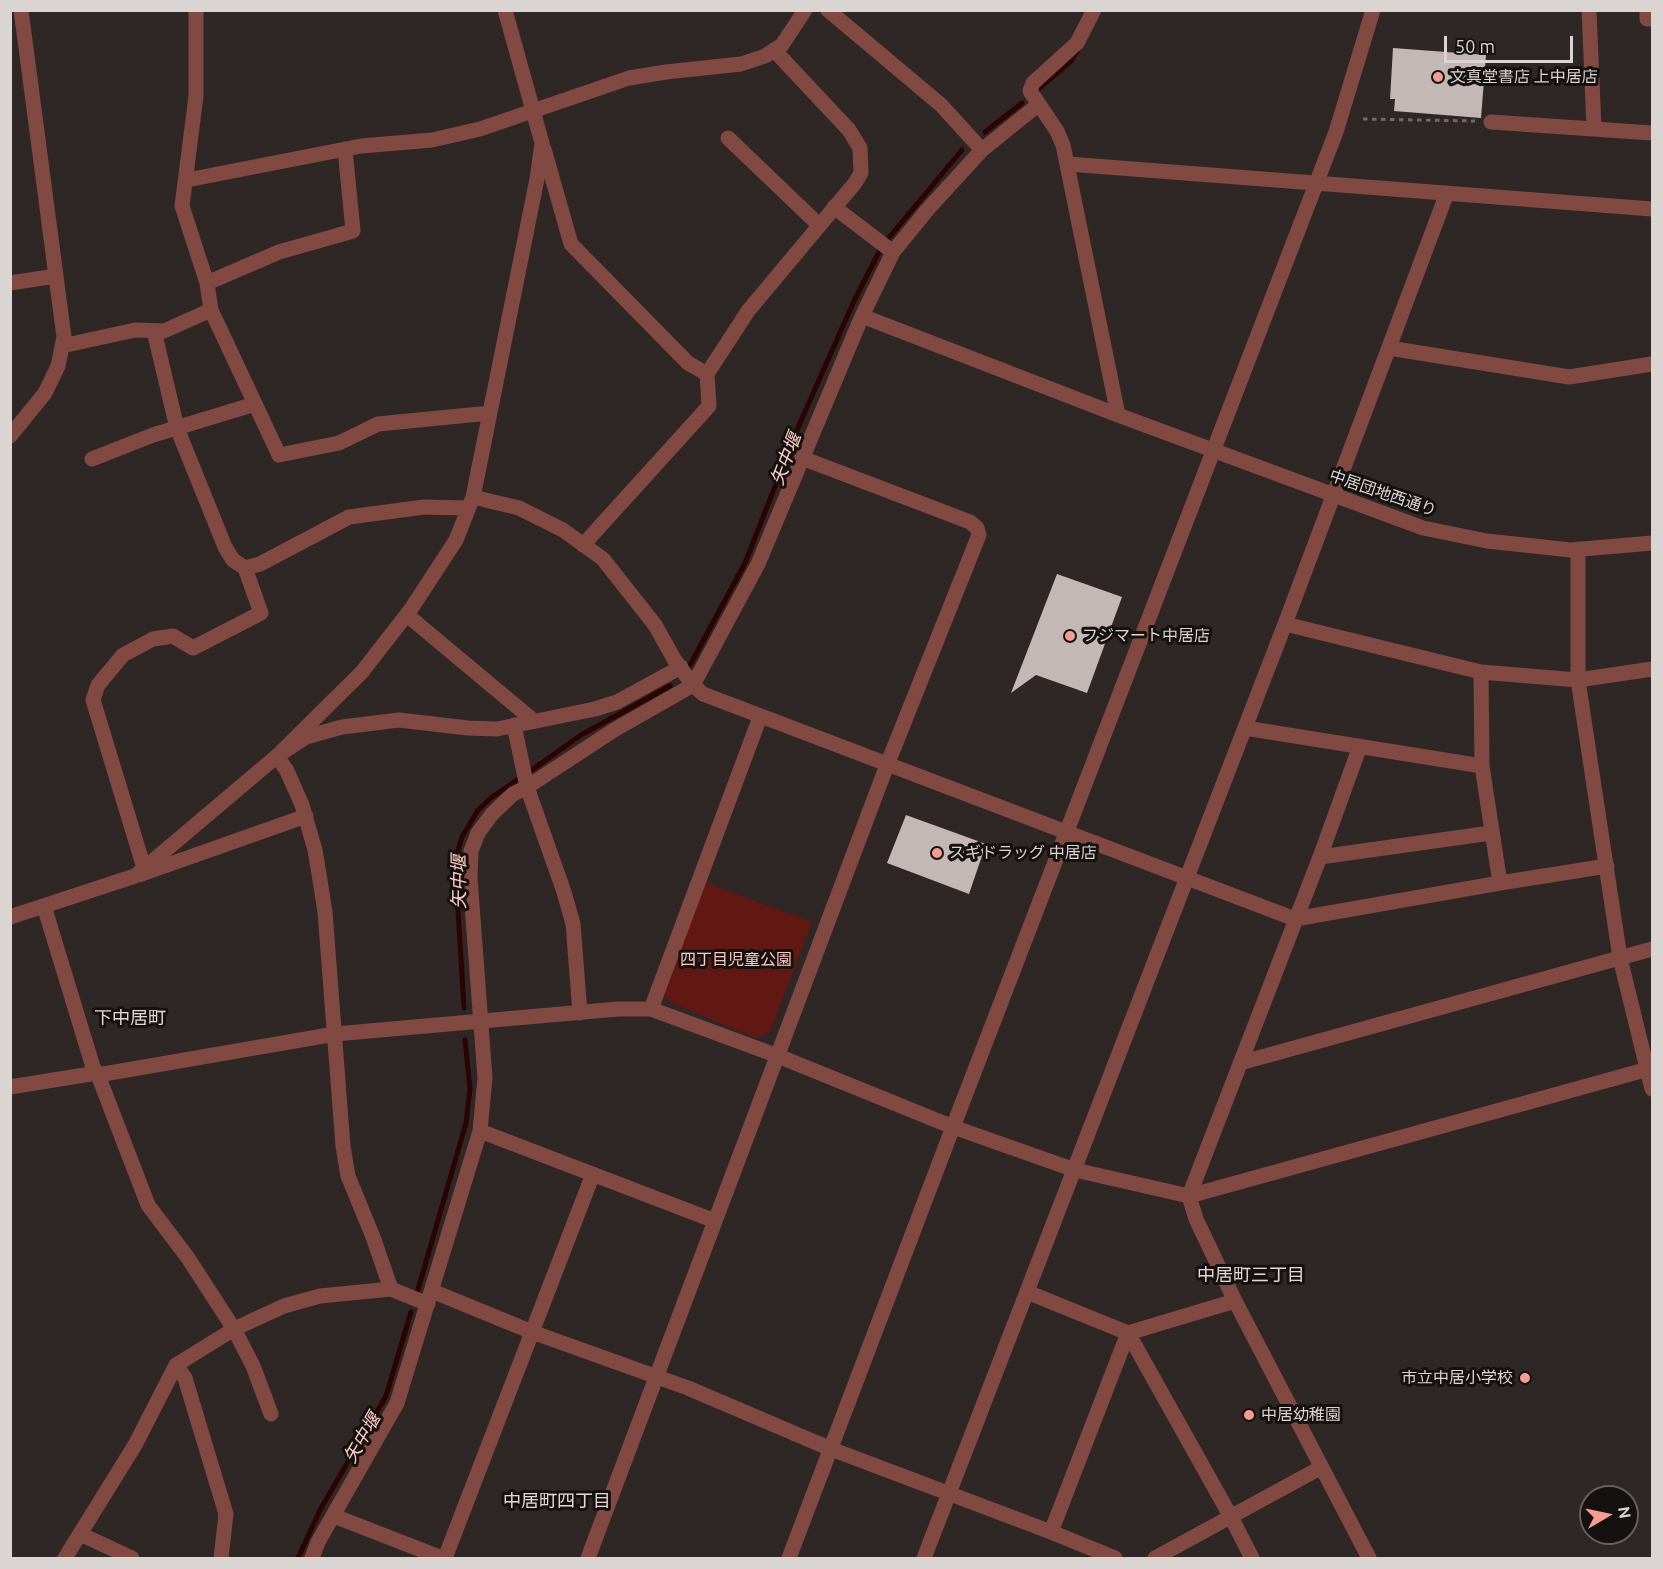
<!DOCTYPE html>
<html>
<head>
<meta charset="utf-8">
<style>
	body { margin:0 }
	#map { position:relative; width:1663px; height:1569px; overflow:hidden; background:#2f2725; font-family:Ubuntu,sans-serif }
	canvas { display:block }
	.frame { position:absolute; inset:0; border:12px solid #dad4d3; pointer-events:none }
	.north { position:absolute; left:1579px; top:1485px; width:60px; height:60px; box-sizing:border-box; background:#151110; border:2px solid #645f5e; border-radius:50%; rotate:81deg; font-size:16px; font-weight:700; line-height:24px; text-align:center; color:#dad4d3 }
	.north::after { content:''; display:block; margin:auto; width:21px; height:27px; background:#f59c90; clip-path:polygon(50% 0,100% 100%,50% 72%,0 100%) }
	.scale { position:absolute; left:1444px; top:36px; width:129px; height:27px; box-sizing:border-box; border:3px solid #dad4d3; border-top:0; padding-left:8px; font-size:18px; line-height:21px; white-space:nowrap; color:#dad4d3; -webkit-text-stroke:4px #151110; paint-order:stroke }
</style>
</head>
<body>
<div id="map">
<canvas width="1663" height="1569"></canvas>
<div class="frame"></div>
<div class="north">N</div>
<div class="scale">50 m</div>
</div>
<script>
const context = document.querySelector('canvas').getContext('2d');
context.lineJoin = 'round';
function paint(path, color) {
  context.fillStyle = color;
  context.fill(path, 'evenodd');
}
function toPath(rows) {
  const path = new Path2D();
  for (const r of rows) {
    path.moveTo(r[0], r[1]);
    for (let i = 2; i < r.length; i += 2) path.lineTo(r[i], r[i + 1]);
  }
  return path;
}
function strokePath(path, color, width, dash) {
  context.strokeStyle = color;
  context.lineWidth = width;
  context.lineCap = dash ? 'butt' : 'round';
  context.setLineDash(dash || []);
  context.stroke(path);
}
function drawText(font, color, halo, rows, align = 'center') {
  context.font = font + ' Ubuntu,"Noto Sans JP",sans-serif';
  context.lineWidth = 6;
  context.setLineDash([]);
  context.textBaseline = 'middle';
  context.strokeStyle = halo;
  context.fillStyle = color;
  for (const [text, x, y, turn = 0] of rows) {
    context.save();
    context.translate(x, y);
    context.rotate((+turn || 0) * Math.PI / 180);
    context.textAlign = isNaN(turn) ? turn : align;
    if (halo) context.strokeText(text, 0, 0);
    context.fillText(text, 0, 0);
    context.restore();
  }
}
paint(toPath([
	[704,882,812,922,770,1032,757,1038,669,1002,663,989]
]), '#611812');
strokePath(toPath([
	[1037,90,1071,61,1078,50],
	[985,132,1022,103],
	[887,240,962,150],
	[690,665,745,563,800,423,854,301,879,252],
	[529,772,581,735,670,686],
	[464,1008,455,860,462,837,478,810,492,797,517,780],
	[417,1293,466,1123,470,1089,465,1040],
	[298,1558,320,1510,386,1396,411,1312]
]), '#2b0302', 5);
paint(toPath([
	[1393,48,1486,55,1481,118,1394,111,1395,99,1390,99],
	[1057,574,1122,597,1087,693,1036,675,1011,693],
	[906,815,986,844,969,894,887,863]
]), '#c3b8b6');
strokePath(toPath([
	[1363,119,1475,121]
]), '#716a68', 3, [4.5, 4.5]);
strokePath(toPath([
	[196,10,196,96,182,206,207,283,211,310,279,455,339,443,378,424,490,413],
	[828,10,941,105,982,150],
	[1094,10,1077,43,1033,83,1030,91,1057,131,1063,145,1118,415],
	[1589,10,1594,128],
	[1647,10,1647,19,1652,19],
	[1491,122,1652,133],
	[728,138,819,225],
	[544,149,571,244,688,363,707,374,709,406,583,545],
	[1068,164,1652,209],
	[187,180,361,146,432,140,480,129,629,78,666,72,741,64,765,56,782,45,805,10],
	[834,207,893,252],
	[10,283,56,276],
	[207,283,279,252,353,231,345,149],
	[862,316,1118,415,1423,528,1487,541,1571,550,1652,543],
	[154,331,177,428,225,547,233,560,245,568,260,564,349,517,424,507,467,508],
	[62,346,135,330,164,331,211,310],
	[1389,348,1569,377,1652,364],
	[707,374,748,311,855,183,861,173,860,148,849,130,774,50],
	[10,436,45,393,58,366,64,337,21,10],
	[92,459,153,435,255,404],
	[473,497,519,508,563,530,603,559,655,625,674,659,693,685,703,694,1295,919,1500,883,1607,866],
	[1578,549,1578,680,1620,958,1652,1089],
	[407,615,534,721],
	[1285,624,1481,672,1578,680,1652,669],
	[1481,672,1482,766,1500,883],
	[514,725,527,787,564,892,573,924,580,1013],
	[1245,728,1482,766],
	[1360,746,1320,857,1189,1196,1196,1219,1235,1301,1369,1558],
	[1320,857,1491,833],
	[144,868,93,700,98,685,123,655,153,639,173,636,193,648,261,613,245,568],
	[139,875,306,816],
	[44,906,93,1067,98,1075,148,1205,188,1258,234,1329,253,1366,271,1414],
	[10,917,135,876,277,756,362,672,411,609,456,540,473,497,537,179,542,143,505,10],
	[651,1009,760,717],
	[1240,1063,1652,949],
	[98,1075,335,1034,618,1009,651,1009,778,1056,953,1127,1075,1170,1189,1196,1652,1068],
	[10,1087,97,1073],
	[480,1131,715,1221],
	[391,1289,373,1237,348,1176,343,1146,325,912,319,874,315,850,302,805,287,771,277,756,306,737,342,727,399,720,468,728,497,729,595,709,617,702,681,667],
	[432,1291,532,1332,688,1388,831,1449,1051,1532,1115,1558],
	[1027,1292,1128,1333,1231,1517,1252,1558],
	[176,1365,185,1378,226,1514,221,1558],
	[334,1516,442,1558],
	[1051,1532,1128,1333,1235,1301],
	[80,1534,132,1558],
	[65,1558,135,1445,176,1365,234,1329,284,1306,320,1296,391,1289,428,1304],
	[312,1558,318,1542,397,1403,480,1131,485,1078,470,878,471,851,478,833,492,814,513,794,527,787,614,730,693,685,758,564,862,316,893,252,928,209,982,150,1039,104],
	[445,1558,593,1174],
	[588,1558,887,765,979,535,977,528,970,522,802,458],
	[789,1558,953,1127,1336,132,1373,10],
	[924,1558,1285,624,1447,193],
	[1155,1558,1320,1468]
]), '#824942', 15);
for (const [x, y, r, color] of [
	[1438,77,6,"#f59c90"],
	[1070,636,6,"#f59c90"],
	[937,853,6,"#f59c90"],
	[1525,1378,6,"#f59c90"],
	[1249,1415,6,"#f59c90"]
]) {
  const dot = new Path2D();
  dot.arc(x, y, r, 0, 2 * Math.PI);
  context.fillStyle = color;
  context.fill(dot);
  strokePath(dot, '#151110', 2);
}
drawText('16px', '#dad4d3', '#151110', [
	["文真堂書店 上中居店",1450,77],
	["フジマート中居店",1082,636],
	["スギドラッグ 中居店",949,853],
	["市立中居小学校",1513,1378,"right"],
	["中居幼稚園",1261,1415]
], 'left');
drawText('16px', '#dad4d3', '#151110', [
	["中居団地西通り",1383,493,19]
]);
drawText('16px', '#f9c8c0', '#151110', [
	["四丁目児童公園",736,960]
]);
drawText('italic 18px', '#fecdc5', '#151110', [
	["矢中堰",786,459,-69],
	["矢中堰",459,882,-90],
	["矢中堰",362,1438,-60]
]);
drawText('18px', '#e3d7d5', '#151110', [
	["下中居町",130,1018],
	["中居町三丁目",1251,1275],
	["中居町四丁目",557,1501]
]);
</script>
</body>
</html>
